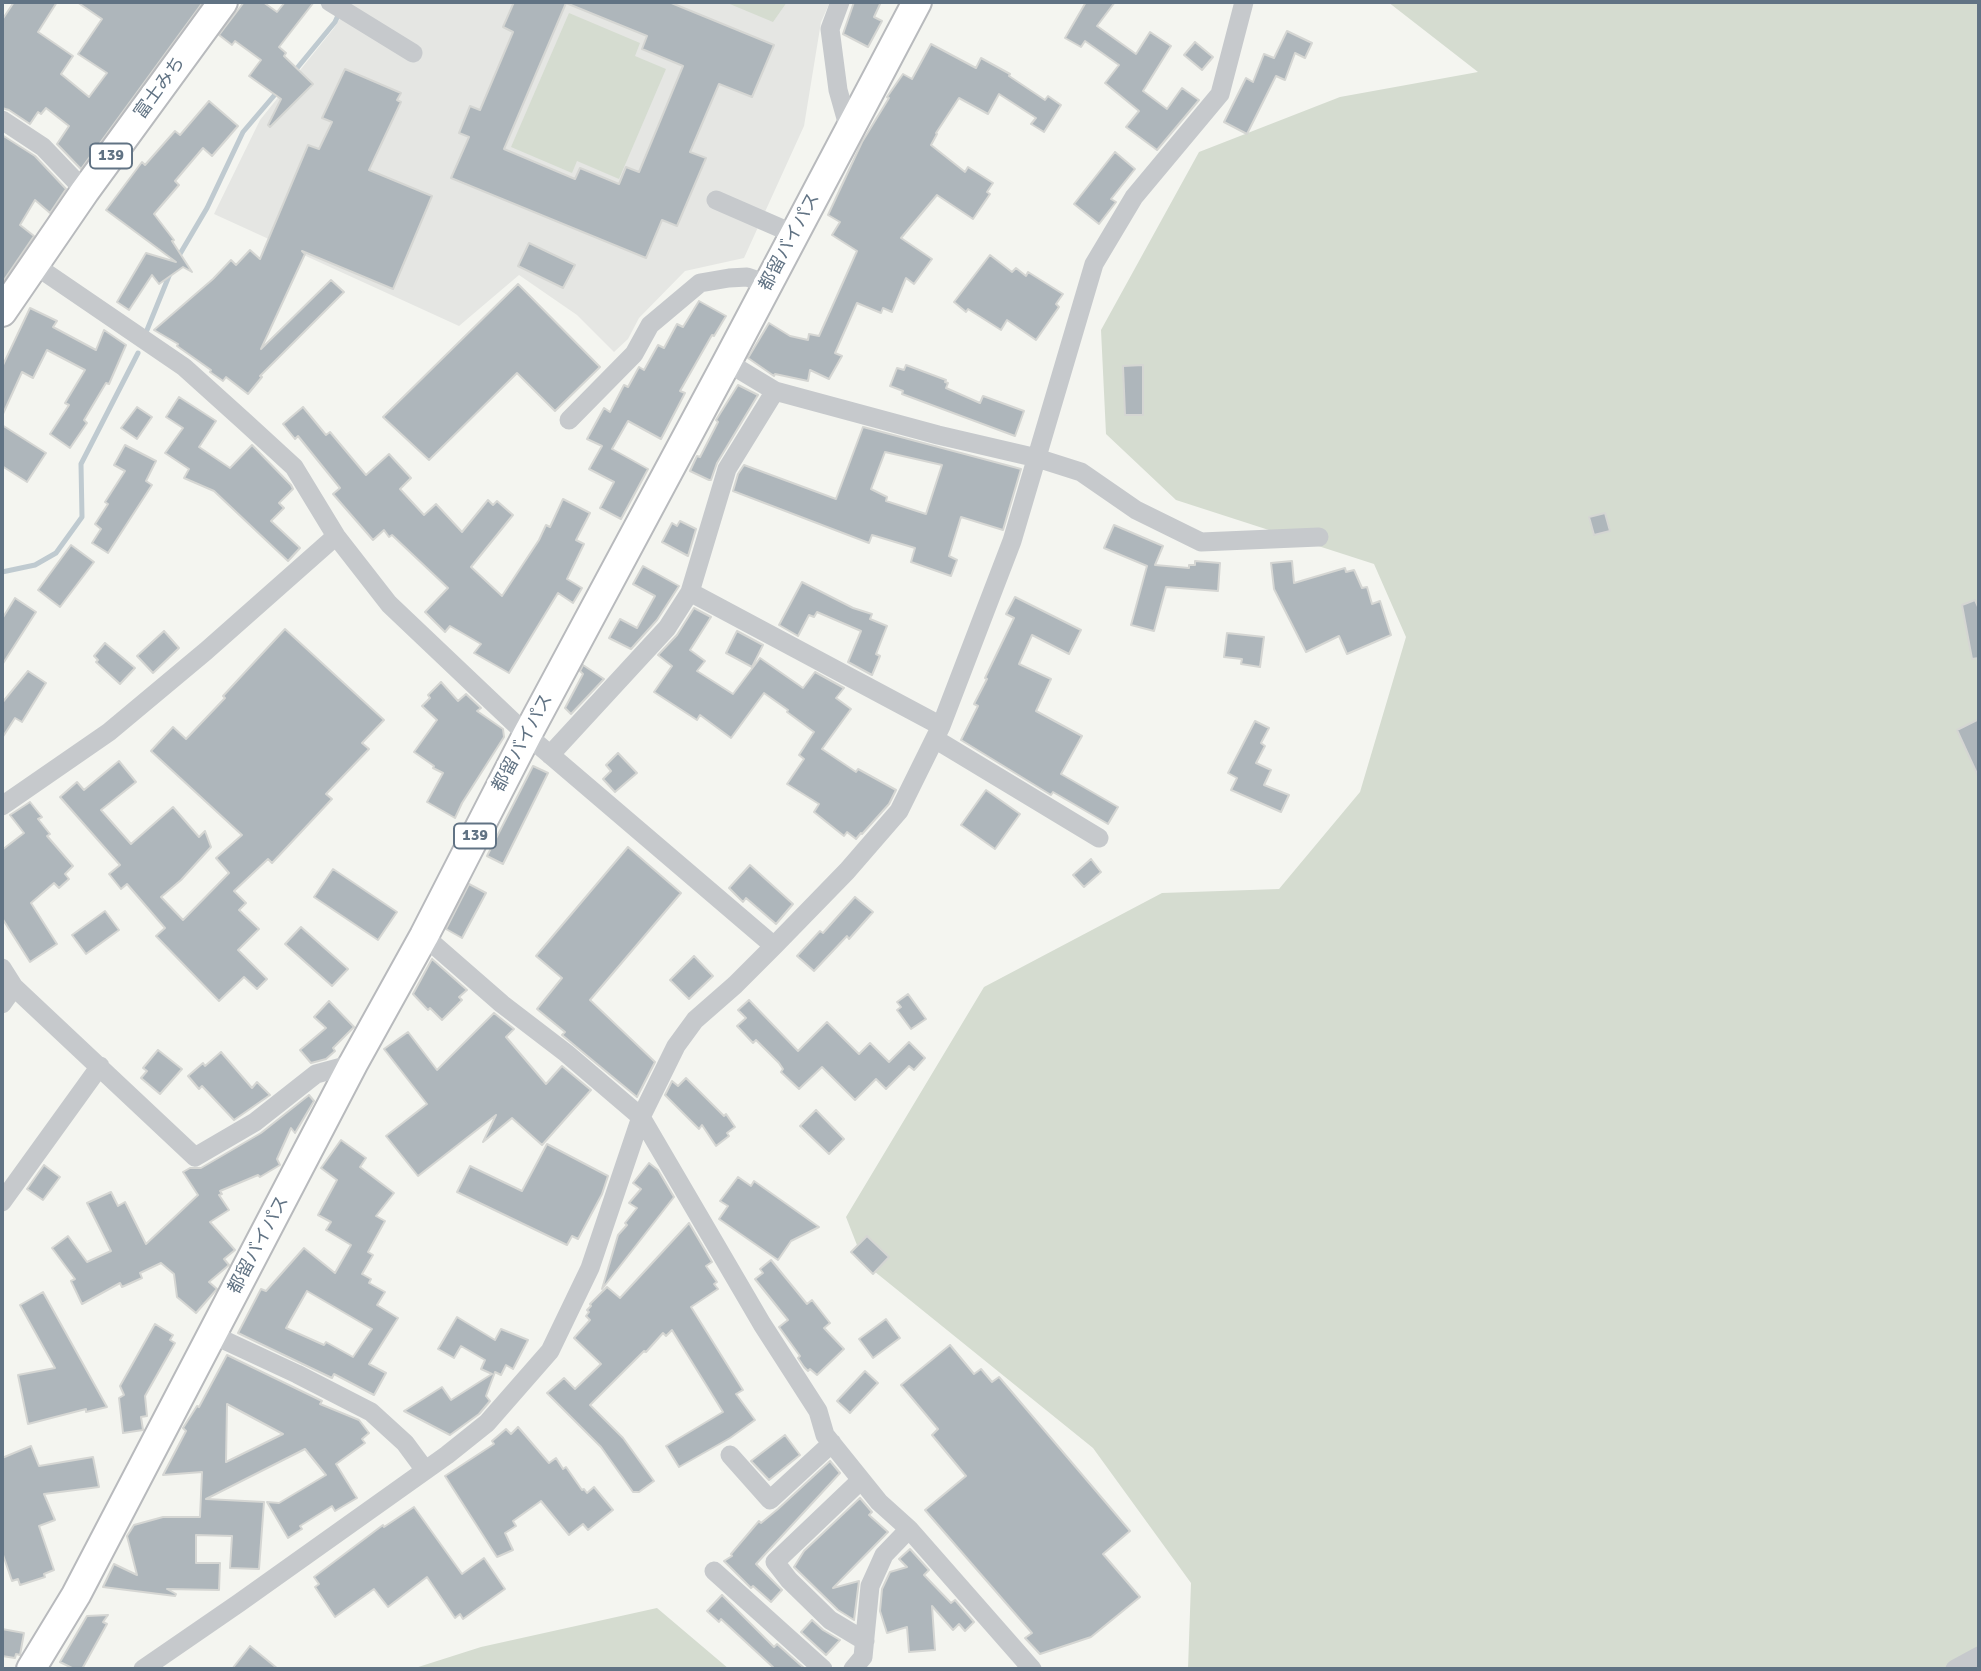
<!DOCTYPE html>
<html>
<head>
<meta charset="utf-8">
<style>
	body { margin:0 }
	#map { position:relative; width:1981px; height:1671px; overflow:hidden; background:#f4f5f0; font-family:Signika,sans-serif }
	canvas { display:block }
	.frame { position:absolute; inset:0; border:4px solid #617384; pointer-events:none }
</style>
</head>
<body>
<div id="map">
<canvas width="1981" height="1671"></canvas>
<div class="frame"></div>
</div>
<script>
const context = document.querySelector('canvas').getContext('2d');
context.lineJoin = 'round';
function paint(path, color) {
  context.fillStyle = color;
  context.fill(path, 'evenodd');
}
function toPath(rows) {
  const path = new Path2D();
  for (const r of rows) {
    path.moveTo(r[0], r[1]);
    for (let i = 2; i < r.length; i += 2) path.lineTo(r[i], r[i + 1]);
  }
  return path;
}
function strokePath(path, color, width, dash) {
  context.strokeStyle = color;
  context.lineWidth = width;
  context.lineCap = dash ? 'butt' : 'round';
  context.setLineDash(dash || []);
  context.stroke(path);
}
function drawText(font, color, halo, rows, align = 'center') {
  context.font = font + ' Signika,"Noto Sans JP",sans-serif';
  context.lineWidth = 7;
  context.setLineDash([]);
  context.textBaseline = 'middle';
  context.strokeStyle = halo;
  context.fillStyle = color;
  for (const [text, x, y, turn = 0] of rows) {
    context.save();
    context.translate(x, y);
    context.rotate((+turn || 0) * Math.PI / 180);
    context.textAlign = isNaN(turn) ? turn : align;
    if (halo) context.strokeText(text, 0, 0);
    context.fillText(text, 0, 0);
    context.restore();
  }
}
paint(toPath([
	[350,2,830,2,821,22,804,126,744,258,685,271,639,318,628,339,614,352,577,315,519,275,459,326,214,214,260,120,334,28]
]), '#e5e6e3');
paint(toPath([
	[725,2,787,2,773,22],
	[1388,2,1979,2,1979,1669,1188,1669,1191,1583,1093,1448,864,1263,846,1217,984,987,1162,893,1279,889,1360,792,1406,637,1374,564,1176,500,1106,434,1101,330,1199,152,1340,97,1478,72],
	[569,13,640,43,635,56,666,69,619,179,577,161,572,173,511,147],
	[657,1608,729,1669,412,1669,481,1647]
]), '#d5dcd0');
strokePath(toPath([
	[293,73,335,22,340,11],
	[177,259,207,208,243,132,278,91],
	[147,330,171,271],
	[2,572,35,565,56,553,82,517,81,464,138,353]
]), '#bfcad0', 5);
const building = toPath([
	[14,2,57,2,38,32,73,56,61,74,89,97,107,73,78,54,102,19,77,2,203,2,81,169,57,144,69,126,46,108,41,114,38,112,30,124,9,110,2,108,2,20,14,2],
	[244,2,263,2,277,12,285,2,314,2,279,47,286,53,284,56,313,84,270,127,268,125,281,99,249,76,261,60,235,41,232,45,219,35,244,2],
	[514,2,669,2,774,45,752,97,719,84,690,152,706,158,677,226,662,220,646,258,451,178,469,137,459,133,470,106,480,110,513,32,503,27,514,2],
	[566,3,647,36,642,49,683,66,639,172,626,167,619,184,580,168,575,179,504,149,566,3],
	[854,2,881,2,874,17,882,21,868,47,843,34,854,2],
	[1086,2,1115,2,1097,26,1136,54,1150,32,1171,46,1143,91,1167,109,1182,88,1199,100,1157,150,1126,127,1139,111,1105,83,1119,65,1085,41,1081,47,1065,38,1086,2],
	[1287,31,1312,43,1305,58,1295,53,1285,80,1276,76,1247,134,1224,122,1246,78,1253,82,1264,54,1274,58,1287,31],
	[1195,42,1213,57,1202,70,1184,55,1195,42],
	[931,44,976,68,981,58,1010,74,1009,76,1045,100,1048,96,1061,105,1044,132,1031,124,1036,118,999,94,988,114,959,98,936,133,937,134,931,145,965,172,968,167,993,183,987,192,990,194,973,219,937,195,901,238,932,259,914,284,906,278,892,312,883,308,881,313,857,303,835,353,842,356,829,379,810,370,808,381,775,374,774,376,748,358,769,323,790,336,808,340,809,334,819,336,857,251,832,235,840,222,828,215,862,142,889,98,887,97,903,74,912,79,931,44],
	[345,69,401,93,397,100,401,102,369,170,432,196,393,289,302,251,305,254,261,349,331,280,344,292,260,376,262,377,248,394,226,377,223,381,210,372,211,370,177,346,178,344,154,330,213,279,231,260,236,265,250,250,260,259,308,145,319,149,332,122,322,118,345,69],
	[209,101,238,126,212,156,203,148,175,181,179,185,154,214,174,240,172,241,192,272,183,267,159,284,152,275,129,310,117,302,146,253,176,262,106,210,142,162,145,165,175,131,180,135,209,101],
	[2,135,35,156,66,189,50,213,35,200,20,225,34,236,2,283,2,135],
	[1115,152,1135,169,1111,199,1116,202,1099,224,1074,204,1115,152],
	[529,243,575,265,563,288,518,266,529,243],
	[990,255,1012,272,1016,268,1026,276,1028,272,1063,294,1056,304,1059,307,1036,340,1007,320,1001,330,968,309,966,312,954,302,990,255],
	[518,284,600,367,555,411,517,373,429,460,383,417,518,284],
	[699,301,726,316,714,336,712,335,680,391,685,393,661,439,628,421,612,449,648,469,621,519,600,508,614,482,589,469,602,446,587,439,604,408,610,412,624,385,628,387,639,367,644,370,658,345,664,348,677,324,683,327,699,301],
	[30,308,57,321,53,327,96,350,104,330,126,345,109,384,106,383,84,420,87,423,70,448,50,434,69,405,65,403,85,370,47,350,33,378,22,372,2,416,2,367,30,308],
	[906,365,946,380,945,382,948,383,946,388,980,403,983,396,1024,411,1015,436,902,394,903,391,890,386,897,368,904,370,906,365],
	[1143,365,1143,415,1125,415,1123,366,1143,365],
	[738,385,758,395,717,463,711,480,709,480,690,471,697,456,700,457,718,422,716,420,738,385],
	[179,397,216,421,199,447,230,468,252,445,291,485,293,489,279,503,284,508,271,521,300,548,288,561,214,491,184,478,189,469,165,453,183,428,166,417,179,397],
	[137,407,152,417,137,439,121,428,137,407],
	[303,407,326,435,330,432,366,475,389,454,411,478,400,489,424,515,436,504,462,532,488,500,493,505,497,501,513,515,471,567,502,596,539,540,546,525,550,527,563,499,590,513,576,540,584,544,567,579,582,588,573,603,558,593,509,673,474,653,481,644,450,626,445,632,425,612,448,588,392,535,389,537,384,530,373,540,333,494,340,488,298,436,295,439,283,424,303,407],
	[2,425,46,453,27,482,2,466,2,425],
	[863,427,1021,469,1003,530,961,517,949,556,957,560,951,576,911,562,915,548,872,535,869,543,733,491,738,474,744,465,836,499,863,427],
	[885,452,942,465,926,514,886,501,887,497,871,489,885,452],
	[125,445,156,461,146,481,152,485,108,553,92,543,101,529,95,524,108,504,105,502,125,471,114,465,125,445],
	[1605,513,1610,531,1594,535,1589,517,1605,513],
	[680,521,696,529,688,556,662,542,672,523,677,526,680,521],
	[1114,525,1163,546,1155,565,1189,568,1189,565,1195,565,1195,561,1220,563,1218,591,1166,587,1154,631,1131,625,1147,566,1104,548,1114,525],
	[71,545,94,562,60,607,38,590,71,545],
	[1292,561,1294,583,1345,568,1346,572,1354,570,1362,588,1367,587,1372,604,1380,601,1391,635,1347,654,1339,636,1306,652,1274,589,1271,563,1292,561],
	[643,566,679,586,657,620,631,649,609,638,620,619,637,628,655,596,633,584,643,566],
	[802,582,853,608,872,614,870,619,887,626,876,654,880,656,872,675,848,662,861,631,817,612,814,617,809,615,798,636,779,625,802,582],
	[1015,597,1081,630,1069,654,1032,635,1019,664,1051,679,1036,711,1082,736,1061,774,1118,807,1108,824,1053,792,1051,795,961,740,978,706,974,704,987,679,985,678,1014,618,1006,614,1015,597],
	[15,598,36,612,2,665,2,619,15,598],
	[1975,600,1979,609,1979,658,1972,659,1962,605,1975,600],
	[694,608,711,617,690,650,705,661,697,671,733,694,760,658,803,688,815,672,844,688,836,698,851,709,822,749,856,772,858,769,896,790,889,804,862,834,861,833,856,839,847,832,844,836,814,812,819,804,787,784,804,759,799,755,814,732,787,712,788,710,764,693,731,738,700,715,697,720,654,692,672,666,658,655,677,635,694,608],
	[285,629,384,720,362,743,369,749,326,794,332,799,272,863,268,859,234,891,246,903,239,910,259,929,238,950,267,979,257,989,244,977,219,1001,156,936,165,928,127,884,121,889,109,874,120,865,60,797,77,782,84,790,119,761,136,782,101,810,131,844,173,807,199,837,205,831,211,847,181,880,161,897,183,920,229,873,216,858,242,835,151,751,173,727,186,739,225,698,223,696,285,629],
	[164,631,179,648,153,673,137,656,164,631],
	[737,631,763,645,752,667,726,653,737,631],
	[1227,633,1264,637,1260,667,1241,664,1242,659,1224,657,1227,633],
	[105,643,135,668,120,684,96,662,98,660,94,656,105,643],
	[583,665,604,679,571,714,565,708,583,674,580,671,583,665],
	[28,671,46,683,22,722,15,718,2,738,2,703,28,671],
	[441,682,458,701,466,694,481,708,477,711,503,729,504,737,462,803,455,818,427,802,443,773,433,768,434,766,414,752,437,720,422,706,430,698,428,695,441,682],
	[1979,719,1979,778,1957,730,1979,719],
	[1255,721,1269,728,1261,743,1265,746,1256,763,1271,770,1264,785,1289,795,1281,812,1231,790,1237,778,1228,773,1255,721],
	[618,753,637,773,615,792,603,779,611,771,606,765,618,753],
	[533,766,548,773,503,864,487,856,533,766],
	[986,790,1020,814,995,849,961,825,986,790],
	[30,802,42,817,38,819,50,834,47,836,73,866,65,874,69,879,59,888,54,883,31,903,57,944,30,962,2,918,2,850,24,833,10,815,30,802],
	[628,847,681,893,590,1000,655,1062,637,1097,562,1035,565,1032,537,1009,562,978,536,956,628,847],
	[1091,859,1101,872,1084,887,1073,875,1091,859],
	[750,865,793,904,776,924,746,898,743,902,729,888,750,865],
	[333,869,397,912,378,940,314,897,333,869],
	[469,884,486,893,462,938,446,929,469,884],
	[855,897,873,912,849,939,847,936,814,971,797,956,820,931,823,933,855,897],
	[105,911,119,930,86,954,72,935,105,911],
	[301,927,348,969,332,986,285,944,301,927],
	[694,956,713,976,689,999,670,980,694,956],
	[432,959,467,990,459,997,462,1000,442,1020,430,1008,428,1010,413,994,432,959],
	[908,994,926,1019,911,1029,897,1010,901,1007,897,1002,908,994],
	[749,1000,798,1051,827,1022,859,1054,870,1043,889,1062,909,1042,925,1058,914,1070,909,1066,886,1089,876,1079,855,1100,822,1067,799,1089,781,1072,783,1069,779,1063,756,1040,753,1043,737,1026,746,1018,738,1010,749,1000],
	[329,1001,354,1027,333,1048,335,1051,326,1059,311,1063,300,1050,326,1028,314,1017,329,1001],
	[494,1013,514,1029,506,1037,546,1084,562,1066,591,1090,542,1145,512,1118,483,1142,496,1115,418,1176,386,1136,427,1104,384,1049,408,1032,437,1070,494,1013],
	[158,1050,182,1069,160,1094,141,1078,147,1071,143,1068,158,1050],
	[221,1052,252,1088,257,1082,270,1095,234,1120,202,1086,199,1089,188,1076,203,1063,205,1066,221,1052],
	[686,1078,724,1116,726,1114,735,1127,727,1133,729,1136,716,1146,702,1125,699,1129,665,1095,672,1081,678,1086,686,1078],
	[309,1095,314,1101,295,1133,291,1128,277,1159,280,1165,260,1177,258,1175,220,1191,222,1194,219,1195,229,1210,210,1222,235,1250,224,1259,229,1265,209,1282,217,1289,196,1313,177,1297,174,1274,161,1263,140,1273,142,1278,122,1287,120,1283,82,1304,71,1281,75,1279,52,1248,68,1236,87,1262,111,1251,87,1203,111,1192,118,1206,125,1202,146,1244,198,1195,183,1172,190,1168,201,1168,261,1133,309,1095],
	[816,1110,844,1139,829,1154,800,1126,816,1110],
	[341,1140,366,1158,360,1167,394,1193,376,1216,385,1221,368,1252,373,1255,362,1274,371,1279,369,1283,385,1292,377,1305,398,1318,369,1364,386,1373,374,1395,334,1374,332,1378,238,1333,261,1289,266,1291,304,1248,335,1273,351,1245,326,1230,331,1222,318,1215,337,1180,321,1168,341,1140],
	[307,1291,372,1329,353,1357,326,1342,324,1345,286,1328,307,1291],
	[547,1144,608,1176,602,1194,578,1239,572,1236,567,1245,457,1192,470,1166,522,1191,547,1144],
	[649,1163,658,1170,674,1197,602,1289,618,1235,627,1225,625,1223,637,1208,629,1203,641,1189,633,1183,649,1163],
	[44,1165,60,1177,43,1200,27,1189,44,1165],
	[738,1177,751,1186,754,1181,819,1227,791,1241,778,1260,719,1219,728,1206,720,1201,738,1177],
	[689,1223,712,1262,706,1266,717,1282,714,1284,718,1289,691,1307,743,1390,736,1394,755,1420,730,1438,679,1467,666,1446,723,1412,672,1330,666,1336,663,1333,646,1352,644,1351,590,1405,623,1438,654,1481,639,1492,633,1492,601,1447,547,1393,564,1378,575,1389,601,1364,574,1338,590,1320,586,1316,589,1312,587,1310,591,1306,590,1304,607,1287,620,1298,689,1223],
	[867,1236,889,1257,873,1274,851,1252,867,1236],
	[771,1260,807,1304,812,1300,830,1323,824,1328,844,1349,817,1375,810,1369,808,1371,804,1367,798,1358,800,1356,779,1327,788,1320,755,1279,763,1273,760,1269,771,1260],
	[43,1292,107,1407,86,1412,86,1409,28,1424,18,1375,55,1368,20,1305,43,1292],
	[457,1317,495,1340,501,1329,528,1340,513,1369,506,1365,501,1375,495,1372,486,1396,490,1401,479,1414,450,1435,404,1411,442,1387,451,1400,492,1374,481,1369,485,1360,461,1346,454,1358,438,1349,457,1317],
	[886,1319,900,1338,873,1358,859,1339,886,1319],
	[155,1324,173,1335,170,1340,175,1343,145,1396,147,1416,141,1417,143,1430,123,1433,119,1398,124,1395,120,1386,155,1324],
	[950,1345,974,1374,981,1369,992,1382,999,1377,1130,1531,1103,1554,1140,1597,1091,1637,1040,1654,1025,1638,1032,1633,925,1510,966,1476,932,1435,938,1429,901,1385,950,1345],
	[227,1355,322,1401,320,1404,359,1420,369,1433,362,1439,365,1443,336,1464,357,1498,335,1511,332,1506,300,1526,302,1529,288,1538,267,1502,279,1503,326,1475,305,1449,206,1499,264,1502,259,1569,230,1568,232,1536,196,1535,196,1563,220,1563,219,1590,167,1589,176,1594,175,1596,103,1587,114,1564,137,1575,127,1536,134,1525,163,1517,200,1517,202,1472,163,1475,186,1431,183,1428,197,1406,199,1407,227,1355],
	[227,1404,283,1434,226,1462,227,1404],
	[865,1371,878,1383,850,1413,837,1401,865,1371],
	[518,1427,549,1463,556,1458,563,1469,566,1467,582,1490,584,1489,587,1493,594,1487,613,1510,588,1530,583,1524,569,1535,541,1501,513,1521,516,1526,505,1533,513,1550,497,1557,445,1476,494,1444,492,1441,506,1429,511,1434,518,1427],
	[785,1435,800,1455,769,1480,751,1461,785,1435],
	[31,1446,39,1466,93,1457,99,1487,44,1494,55,1520,39,1526,54,1570,44,1574,45,1577,20,1585,18,1579,12,1581,2,1552,2,1458,31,1446],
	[830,1461,840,1473,756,1564,782,1590,771,1602,753,1586,751,1588,724,1561,732,1556,731,1554,759,1521,761,1523,778,1509,830,1461],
	[860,1498,872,1512,869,1515,888,1532,833,1588,859,1581,854,1620,838,1610,794,1567,804,1551,860,1498],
	[414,1507,462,1574,484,1558,505,1589,463,1619,460,1614,455,1618,427,1577,388,1607,374,1589,335,1617,315,1587,319,1584,314,1577,383,1525,384,1527,414,1507],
	[910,1549,929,1570,924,1575,951,1603,955,1600,974,1622,965,1631,959,1624,953,1630,932,1606,935,1650,909,1652,907,1627,887,1633,880,1611,882,1589,890,1572,907,1567,899,1559,910,1549],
	[722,1595,774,1647,777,1644,805,1669,775,1669,721,1619,719,1622,707,1611,722,1595],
	[108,1615,103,1622,107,1624,82,1669,74,1669,60,1662,87,1616,108,1615],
	[812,1620,823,1630,840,1640,826,1655,801,1632,812,1620],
	[2,1629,24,1633,20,1655,16,1654,15,1658,2,1656,2,1629],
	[250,1646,278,1669,232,1669,250,1646]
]);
paint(building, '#aeb6bb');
strokePath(building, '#d5d6d3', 2);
const highway = toPath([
	[2,312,85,191,223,2],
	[31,1669,76,1595,353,1064,424,936,527,735,727,362,917,2]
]);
strokePath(highway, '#b8babd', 32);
strokePath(toPath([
	[330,2,413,53],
	[840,2,830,29,838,90,849,129],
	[2,120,43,147,85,191],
	[716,200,794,234],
	[36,266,184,367,245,422,294,467,336,536,389,604,527,735,774,946],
	[727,362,775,391,938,435,1037,458,1081,472,1136,510,1201,542,1319,537],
	[569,420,634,354,650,325,700,283,729,278,747,277,768,284],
	[690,592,941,726],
	[935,739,1099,838],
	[550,755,667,628,690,592,727,469,775,391],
	[2,806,109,732,206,651,336,536],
	[424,936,502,1004,566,1053,641,1117,762,1324,818,1411,825,1435,879,1502,909,1529,1032,1669],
	[2,968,14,987,195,1157,255,1122,316,1074,353,1064],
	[2,1004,14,987],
	[2,1202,100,1066],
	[211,1334,297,1374,371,1412,405,1443,425,1470],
	[730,1455,770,1500,832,1443],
	[861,1480,775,1562,789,1580,830,1620,865,1641],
	[714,1571,823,1669],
	[143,1669,239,1603,447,1455,487,1423,550,1351,590,1268,641,1117,676,1046,695,1020,735,985,774,946,847,871,899,811,941,726,1012,541,1094,264,1134,197,1220,94,1244,2],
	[853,1669,863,1657,870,1586,884,1555,909,1529],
	[1955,1669,1979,1656]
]), '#c6c9cc', 19);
strokePath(highway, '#fff', 28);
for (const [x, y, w] of [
	[111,156,42],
	[475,836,42]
]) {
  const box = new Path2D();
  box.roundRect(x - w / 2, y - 12.5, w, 25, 5);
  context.fillStyle = '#fff';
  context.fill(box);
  strokePath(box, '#617384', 2);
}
drawText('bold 16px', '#617384', null, [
	["139",111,156],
	["139",475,836]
]);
drawText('18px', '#617384', '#fff', [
	["富士みち",160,88,-54],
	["都留バイパス",790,242,-62],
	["都留バイパス",523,743,-62],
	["都留バイパス",259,1245,-62]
]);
</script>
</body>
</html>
